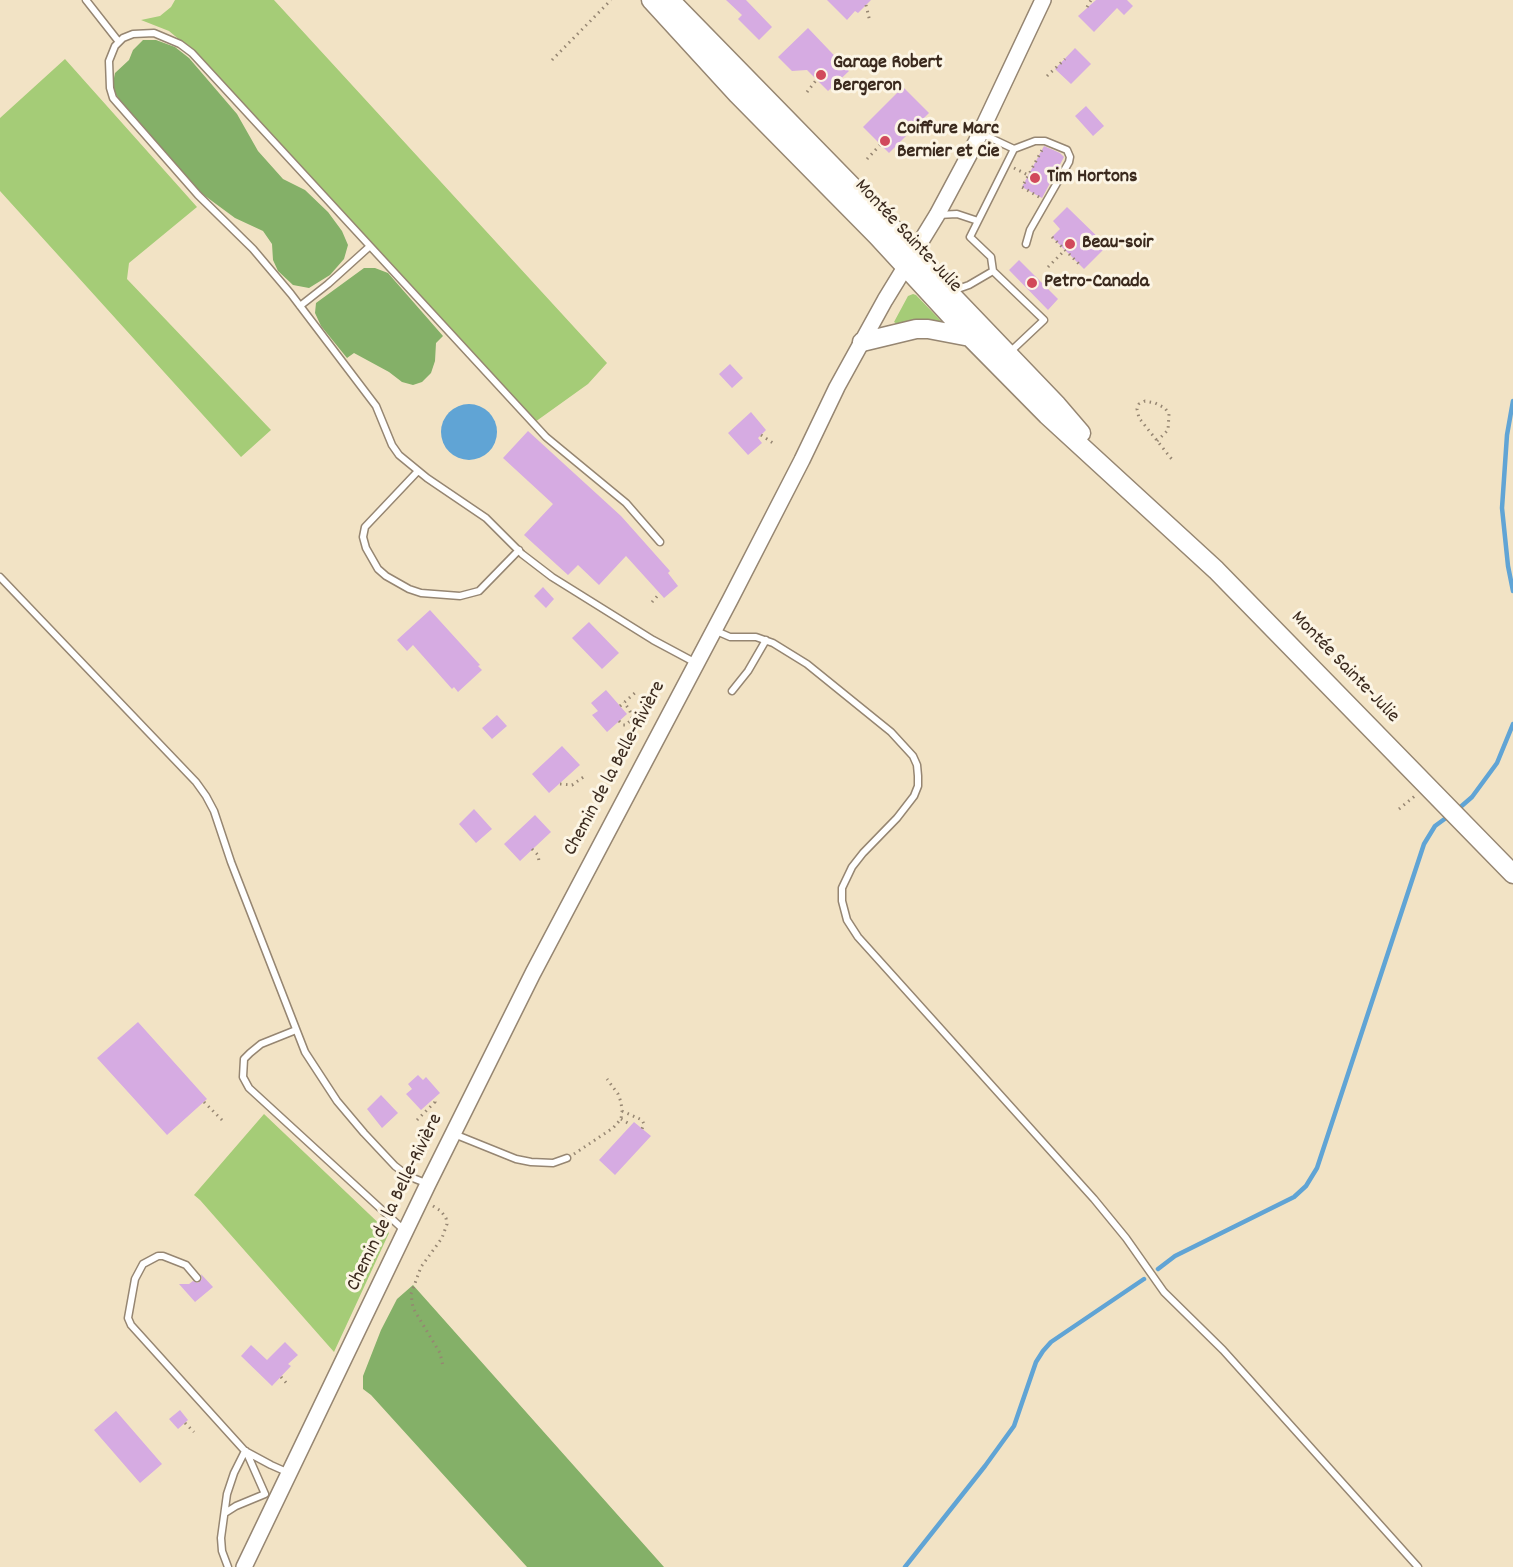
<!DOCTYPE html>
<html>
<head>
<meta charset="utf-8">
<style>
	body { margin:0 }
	canvas { display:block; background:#f2e3c5 }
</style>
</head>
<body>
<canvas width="1513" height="1567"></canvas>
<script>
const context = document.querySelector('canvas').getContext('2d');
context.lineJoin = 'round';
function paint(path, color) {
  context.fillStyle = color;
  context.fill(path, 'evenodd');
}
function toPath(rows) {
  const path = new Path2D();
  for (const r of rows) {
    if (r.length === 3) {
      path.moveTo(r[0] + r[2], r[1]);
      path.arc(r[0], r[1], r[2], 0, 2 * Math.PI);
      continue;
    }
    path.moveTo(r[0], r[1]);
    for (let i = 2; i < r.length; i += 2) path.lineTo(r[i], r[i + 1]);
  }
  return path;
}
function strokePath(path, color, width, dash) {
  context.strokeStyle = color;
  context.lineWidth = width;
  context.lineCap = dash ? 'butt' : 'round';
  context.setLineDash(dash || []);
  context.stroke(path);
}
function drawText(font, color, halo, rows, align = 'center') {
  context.font = font + ' Dekko,sans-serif';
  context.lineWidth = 6;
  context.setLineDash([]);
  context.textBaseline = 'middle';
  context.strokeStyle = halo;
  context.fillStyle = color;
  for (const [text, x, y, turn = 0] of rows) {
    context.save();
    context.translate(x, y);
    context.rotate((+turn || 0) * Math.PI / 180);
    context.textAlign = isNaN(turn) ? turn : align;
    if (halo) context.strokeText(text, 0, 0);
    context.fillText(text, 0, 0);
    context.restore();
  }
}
paint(toPath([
	[175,0,274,0,607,363,588,384,535,422,451,329,193,51,169,31,141,20,160,16,171,7],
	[65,59,197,207,129,263,127,279,271,430,241,457,0,191,0,118],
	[913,294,916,295,942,322,912,321,897,324,894,322,908,296],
	[264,1114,389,1233,334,1352,200,1200,194,1195]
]), '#a5cc77');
paint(toPath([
	[143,40,156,40,175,47,189,58,237,114,258,151,283,179,305,190,328,212,342,231,348,245,344,259,330,275,309,288,293,285,278,271,273,260,272,244,263,231,235,218,197,190,121,102,115,93,113,83,115,73,129,60,133,50],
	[364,268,375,268,388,273,443,336,436,343,435,361,431,373,422,382,413,385,402,382,389,372,354,353,347,358,321,326,315,313,316,303],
	[413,1285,664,1567,527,1567,371,1395,363,1389,363,1376,381,1330,397,1299]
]), '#84b068');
paint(toPath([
	[469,432,28]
]), '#60a4d5');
strokePath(toPath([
	[1513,401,1507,435,1502,508,1508,566,1513,591],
	[1457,810,1472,797,1497,763,1513,724],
	[1158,1269,1175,1256,1294,1197,1306,1186,1317,1168,1424,844,1435,826,1450,815],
	[905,1567,985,1466,1014,1426,1036,1362,1043,1351,1051,1342,1144,1279]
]), '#60a4d5', 4.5);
paint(toPath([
	[726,0,746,0,772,27,759,40,738,19,742,15],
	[827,0,871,0,858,13,855,11,847,20],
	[1096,0,1127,0,1133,6,1124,15,1117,8,1094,32,1078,16],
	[808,28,849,71,828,91,807,70,792,71,778,57],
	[1075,48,1091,64,1071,84,1055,69],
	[903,87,929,113,889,153,863,127],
	[1086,106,1104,126,1093,136,1075,116],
	[1044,146,1060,153,1064,157,1042,198,1022,187],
	[1067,207,1107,246,1084,269,1052,237,1060,229,1053,221],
	[1019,260,1058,299,1048,310,1009,270],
	[730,364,743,378,732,388,719,374],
	[751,412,766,430,758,438,762,443,748,455,728,433],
	[528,431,621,516,670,571,668,573,678,586,664,598,626,556,599,585,578,565,568,575,524,535,553,504,503,458],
	[543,587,554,599,546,608,534,596],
	[430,610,480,665,478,666,482,670,458,692,454,687,452,689,413,645,407,651,397,640],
	[589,622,619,653,602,669,572,638],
	[606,690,627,714,607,732,592,715,598,711,591,703],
	[497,715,507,726,492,739,482,728],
	[562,746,580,765,549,793,532,774],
	[474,809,492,829,476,843,459,824],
	[535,815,551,832,520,861,504,844],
	[138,1022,207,1099,167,1135,97,1058],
	[418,1075,423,1080,426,1077,440,1093,421,1110,406,1094,412,1089,408,1084],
	[381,1095,398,1113,382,1128,367,1109],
	[634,1122,651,1136,615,1175,599,1160],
	[201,1274,213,1287,195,1302,179,1284,189,1284,193,1281,198,1283,202,1279],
	[285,1342,298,1355,288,1364,291,1366,272,1386,241,1356,251,1345,267,1360],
	[180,1410,188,1420,178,1429,169,1419],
	[116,1411,162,1464,140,1483,94,1430]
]), '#d6abe2');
const service = toPath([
	[86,0,119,42],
	[980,133,1014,149,970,237,991,257,993,271],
	[1014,149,1035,141,1045,141,1067,150,1070,157,1069,162,1030,230,1026,244],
	[938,215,957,214,978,221],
	[952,291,969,285,993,271,1044,320,1010,352],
	[300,306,328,284,369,247],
	[418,471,365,527,363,537,366,548,378,569,386,576,409,589,421,593,460,596,479,591,519,550],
	[660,542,626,503,546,437,192,53,180,44,154,33,133,34,123,38,115,46,109,61,110,88,113,98,198,195,253,249,291,294,376,406,392,445,399,455,427,478,486,518,522,554,552,577,653,640,696,663],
	[0,577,196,782,206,796,214,811,231,862,305,1052,337,1101,364,1133,395,1166,408,1176,428,1184],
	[714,630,730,637,756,637,773,643,807,664,891,732,913,756,917,765,918,776,918,786,914,796,897,818,863,853,852,867,842,888,842,901,847,920,858,937,1094,1199,1126,1238,1164,1292,1223,1350,1418,1567],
	[732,691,748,671,766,640],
	[296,1030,261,1044,250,1053,244,1059,243,1077,249,1088,405,1231],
	[454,1134,516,1159,531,1162,553,1163,567,1158],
	[197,1278,186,1265,163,1256,158,1256,143,1264,135,1279,128,1318,131,1325,245,1451,271,1465,289,1473],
	[225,1513,236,1506,265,1494,246,1451],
	[228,1567,222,1551,221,1538,227,1494,234,1473,245,1451]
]);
const tertiary = toPath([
	[244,1567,428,1184,533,973,730,600,802,460,837,387,885,300,937,215,976,142,1043,0]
]);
const secondary = toPath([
	[651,0,737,94,877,236,970,337,1047,415,1216,570,1513,874],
	[670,0,890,225,941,284,1057,405,1081,433],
	[862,342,916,329,928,329,970,337]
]);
strokePath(service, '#968672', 9);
strokePath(tertiary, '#968672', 18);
strokePath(secondary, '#968672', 21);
strokePath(toPath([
	[866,5,870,22],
	[1087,7,1091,0],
	[552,60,611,0],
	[1047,76,1065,59],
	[807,92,817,79],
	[867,159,881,144],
	[1014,168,1028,175],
	[1039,197,1022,187,1042,150],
	[1052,237,1081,266],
	[1048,267,1065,250],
	[761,435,776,445],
	[1157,441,1168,430,1169,414,1165,408,1155,403,1145,401,1139,404,1137,409,1139,418,1174,462],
	[652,602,660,593],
	[620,706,636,692],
	[619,721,623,725,626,725,632,719,630,711,624,702],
	[560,784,572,785,585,776],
	[1399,809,1416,795],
	[532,849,538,855,539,861],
	[204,1102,224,1122],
	[622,1111,642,1120,644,1124,642,1129],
	[621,1119,631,1125],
	[417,1120,435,1102,433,1099],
	[574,1154,613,1128,621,1119,622,1111,621,1102,618,1094,607,1079],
	[433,1206,441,1211,446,1218,447,1224,442,1238,421,1267,411,1294,413,1308,440,1353,443,1366],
	[281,1377,289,1386],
	[185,1423,194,1432]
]), '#968672', 3, [1.5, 4.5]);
strokePath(service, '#fff', 6);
strokePath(tertiary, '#fff', 15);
strokePath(secondary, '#fff', 18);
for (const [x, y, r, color] of [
	[821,75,6,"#d1495b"],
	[885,141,6,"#d1495b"],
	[1035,178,6,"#d1495b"],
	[1070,244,6,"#d1495b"],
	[1032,283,6,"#d1495b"]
]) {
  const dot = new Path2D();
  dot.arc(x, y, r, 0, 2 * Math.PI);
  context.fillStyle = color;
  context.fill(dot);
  strokePath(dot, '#fcf5e5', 2);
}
drawText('bold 20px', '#3b2a1e', '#fcf5e5', [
	["Garage Robert",833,64],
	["Bergeron",833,87],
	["Coiffure Marc",897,130],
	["Bernier et Cie",897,153],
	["Tim Hortons",1047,178],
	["Beau-soir",1082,244],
	["Petro-Canada",1044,283]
], 'left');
drawText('20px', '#3b2a1e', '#fcf5e5', [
	["Montée Sainte-Julie",907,237,47],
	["Montée Sainte-Julie",1344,668,46],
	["Chemin de la Belle-Rivière",616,769,-62],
	["Chemin de la Belle-Rivière",396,1203,-64]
]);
</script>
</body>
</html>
